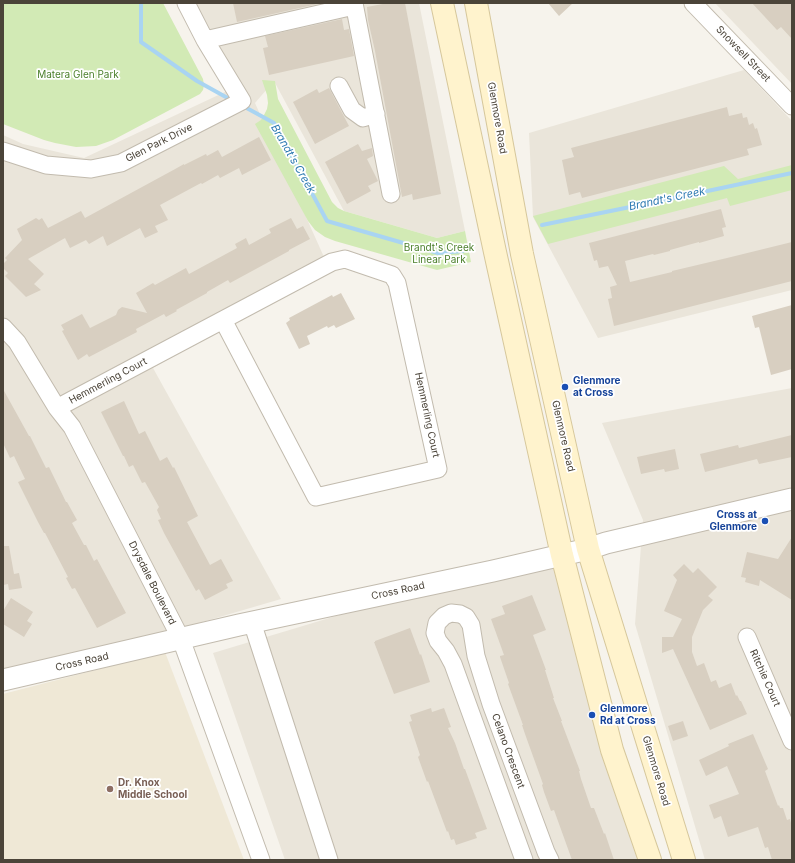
<!DOCTYPE html>
<html>
<head>
<meta charset="utf-8">
<style>
	body { margin:0 }
	#map { position:relative; width:795px; height:863px; overflow:hidden; background:#f6f3ec; font-family:Inter,sans-serif }
	canvas { display:block }
	.frame { position:absolute; inset:0; border:4px solid #4b4439; pointer-events:none }
</style>
</head>
<body>
<div id="map">
<canvas width="795" height="863"></canvas>
<div class="frame"></div>
</div>
<script>
const context = document.querySelector('canvas').getContext('2d');
context.lineJoin = 'round';
function paint(path, color) {
  context.fillStyle = color;
  context.fill(path, 'evenodd');
}
function toPath(rows) {
  const path = new Path2D();
  for (const r of rows) {
    path.moveTo(r[0], r[1]);
    for (let i = 2; i < r.length; i += 2) path.lineTo(r[i], r[i + 1]);
  }
  return path;
}
function strokePath(path, color, width, dash) {
  context.strokeStyle = color;
  context.lineWidth = width;
  context.lineCap = dash ? 'butt' : 'round';
  context.setLineDash(dash || []);
  context.stroke(path);
}
function drawText(font, color, halo, rows, align = 'center') {
  context.font = font + ' Inter,sans-serif';
  context.lineWidth = 3.5;
  context.setLineDash([]);
  context.textBaseline = 'middle';
  context.strokeStyle = halo;
  context.fillStyle = color;
  for (const [text, x, y, turn = 0] of rows) {
    context.save();
    context.translate(x, y);
    context.rotate((+turn || 0) * Math.PI / 180);
    context.textAlign = isNaN(turn) ? turn : align;
    if (halo) context.strokeText(text, 0, 0);
    context.fillText(text, 0, 0);
    context.restore();
  }
}
paint(toPath([
	[176,3,419,3,465,231,437,238,344,211,274,81,255,103,328,266,153,368,281,599,158,635,3,673,3,135,23,144,84,158,227,91],
	[715,3,792,3,792,84],
	[744,70,792,121,792,290,598,338,533,217,529,133],
	[792,388,792,860,705,860,635,624,643,520,602,423],
	[557,563,642,860,285,860,213,653,346,613]
]), '#eae5da');
paint(toPath([
	[165,652,244,860,3,860,3,694]
]), '#efe8d6');
paint(toPath([
	[3,3,163,3,203,79,204,85,203,90,200,94,113,140,96,146,76,147,55,143,44,140,3,124],
	[262,80,275,81,278,99,332,202,338,208,344,211,437,238,465,231,471,262,437,270,335,241,325,237,315,230,308,221,255,124,261,120,264,115,267,109,268,103,267,95],
	[792,165,792,190,730,206,727,198,548,244,533,216,724,166,738,179]
]), '#d2eab5');
strokePath(toPath([
	[141,3,141,42,197,81,233,101],
	[243,106,274,123,327,221,438,253,463,251],
	[542,225,684,196,792,173]
]), '#a9d4f2', 4);
paint(toPath([
	[233,3,322,3,237,22],
	[388,3,405,3,441,194,413,200,412,194,402,197,375,51,368,20,367,7],
	[548,3,573,3,559,16],
	[752,3,792,3,792,39,781,27,777,30],
	[342,19,344,30,349,29,354,56,269,75,263,48,268,47,265,36],
	[329,88,349,126,315,144,293,102,317,89,319,93],
	[727,107,729,116,742,113,743,118,747,117,749,125,753,123,755,129,757,128,762,145,747,149,749,155,582,198,580,192,569,195,562,160,574,157,571,148],
	[259,137,271,160,242,175,239,168,220,178,218,175,202,184,201,183,160,205,168,220,155,226,158,232,145,238,140,228,107,246,103,236,89,244,86,240,70,248,65,238,28,259,44,274,34,284,41,290,26,297,5,276,8,273,3,268,3,264,7,260,5,258,22,240,17,229,36,218,39,220,42,218,48,228,81,211,85,218,177,168,184,164,184,165,206,154,207,156,218,150,222,157],
	[358,144,362,151,372,148,373,156,367,159,378,181,368,186,371,191,347,204,325,162],
	[721,209,726,227,722,228,724,236,699,243,699,242,670,250,670,251,654,255,653,254,625,261,630,282,672,272,672,271,727,258,792,242,792,281,614,326,608,299,612,298,610,287,617,285,608,266,599,268,597,260,594,261,589,243],
	[291,218,297,229,303,226,310,239,289,250,289,251,230,283,228,280,207,292,207,293,176,310,177,311,166,317,164,314,136,329,137,332,89,357,87,354,78,360,62,331,64,330,61,325,82,314,90,328,116,315,118,310,122,307,147,313,136,293,153,283,155,285,186,268,189,274,237,248,235,244,246,238,249,245,271,233,269,229],
	[341,293,355,319,336,328,334,325,328,328,327,326,307,336,310,344,299,349,286,323,290,320,289,318,332,295,333,297],
	[792,305,792,369,771,375,759,327,755,328,752,316],
	[3,389,29,436,30,436,46,468,49,467,66,502,67,502,77,520,72,523,84,545,86,545,94,561,97,559,126,613,97,628,75,588,72,589,66,578,68,577,45,533,44,533,38,522,18,482,25,479,14,456,10,458,3,443],
	[124,401,139,434,145,431,160,461,167,457,173,468,174,467,198,516,187,522,210,565,221,559,233,581,226,584,228,588,205,600,199,589,196,591,164,533,158,520,161,519,157,510,159,507,145,482,142,483,133,465,129,467,124,456,123,456,101,412],
	[792,435,792,457,759,464,757,459,705,472,700,454,738,445,739,448],
	[675,449,679,469,665,472,664,469,641,474,637,457],
	[792,537,792,600,760,580,759,586,745,582,746,578,741,577,747,552,778,559],
	[3,546,9,546,14,574,19,573,22,588,9,590,8,584,3,585],
	[684,564,693,573,698,568,717,587,708,596,713,600,703,610,692,637,692,652,697,666,704,663,711,682,716,680,719,688,731,683,736,696,737,695,740,701,741,701,747,714,710,730,673,649,662,653,662,637,673,637,682,619,664,611,677,580,673,575],
	[532,595,546,630,533,635,546,670,545,670,554,698,553,698,562,721,561,721,580,771,579,771,581,779,591,808,594,808,604,834,605,833,614,860,572,860,554,810,551,811,544,792,542,785,543,784,525,734,522,725,523,725,508,684,509,683,500,657,500,656,504,655,491,619,505,614,502,606],
	[11,598,33,612,27,621,32,624,24,637,3,624,3,611],
	[410,628,420,655,421,654,430,682,394,694,374,642,375,642,375,641],
	[431,708,432,712,444,708,451,727,448,728,455,743,464,769,465,769,487,829,475,833,477,838,456,845,454,839,451,840,448,831,447,832,428,781,427,782,418,757,420,755,409,722,412,721,410,715],
	[683,721,688,736,673,741,668,726],
	[753,734,768,769,765,771,778,806,779,805,780,808,783,808,787,820,790,819,792,827,792,860,772,860,768,847,765,848,758,827,728,837,721,816,714,819,709,805,739,794,727,766,706,776,699,760,729,746,728,744]
]), '#d8cfc1');
const minor = toPath([
	[354,3,391,194],
	[693,3,792,106],
	[205,40,354,6],
	[339,86,352,110,363,118,376,114],
	[3,151,46,165,91,169,121,163,242,101,205,40,186,3],
	[3,327,17,342,57,408,72,427,181,639,261,860],
	[57,408,72,400,332,262,345,259,392,275,397,283,438,469,316,497,223,320],
	[252,622,329,860],
	[747,637,792,741],
	[524,860,453,664,446,651,438,641,435,633,437,623,444,616,451,613,460,614,466,617,471,625,476,656,491,704,546,852,550,860]
]);
const tertiary = toPath([
	[3,680,239,625,493,571,588,549,606,543,792,499]
]);
const secondary = toPath([
	[442,3,495,252,562,555,612,750,650,860],
	[476,3,522,254,588,549,684,860]
]);
strokePath(minor, '#c2bbae', 19);
strokePath(tertiary, '#c2bbae', 23);
strokePath(secondary, '#d6c79b', 24);
strokePath(minor, '#fff', 17);
strokePath(tertiary, '#fff', 21);
strokePath(secondary, '#fff3cd', 22);
for (const [x, y, r, color] of [
	[565,387,4,"#1a4fb4"],
	[765,521,4,"#1a4fb4"],
	[592,715,4,"#1a4fb4"],
	[110,789,4,"#8d6e63"]
]) {
  const dot = new Path2D();
  dot.arc(x, y, r, 0, 2 * Math.PI);
  context.fillStyle = color;
  context.fill(dot);
  strokePath(dot, '#fff', 1.5);
}
drawText('10px', '#4b4439', '#fff', [
	["Snowsell Street",743,54,46],
	["Glenmore Road",497,118,80],
	["Glen Park Drive",159,143,-27],
	["Hemmerling Court",108,381,-28],
	["Hemmerling Court",427,415,78],
	["Glenmore Road",563,436,77],
	["Drysdale Boulevard",152,583,63],
	["Cross Road",398,591,-12],
	["Cross Road",82,662,-13],
	["Ritchie Court",765,678,66],
	["Celano Crescent",508,751,70],
	["Glenmore Road",656,771,73]
]);
drawText('10px', '#4a7f2a', '#fff', [
	["Matera Glen Park",78,75],
	["Brandt's Creek",439,248],
	["Linear Park",439,260]
]);
drawText('bold 10px', '#164399', '#fff', [
	["Glenmore",573,381],
	["at Cross",573,393],
	["Cross at",757,515,"right"],
	["Glenmore",757,527,"right"],
	["Glenmore",600,709],
	["Rd at Cross",600,721]
], 'left');
drawText('bold 10px', '#785e54', '#fff', [
	["Dr. Knox",118,783],
	["Middle School",118,795]
], 'left');
drawText('italic 11px', '#2e7ab2', '#fff', [
	["Brandt's Creek",293,159,60],
	["Brandt's Creek",667,199,-12]
]);
</script>
</body>
</html>
